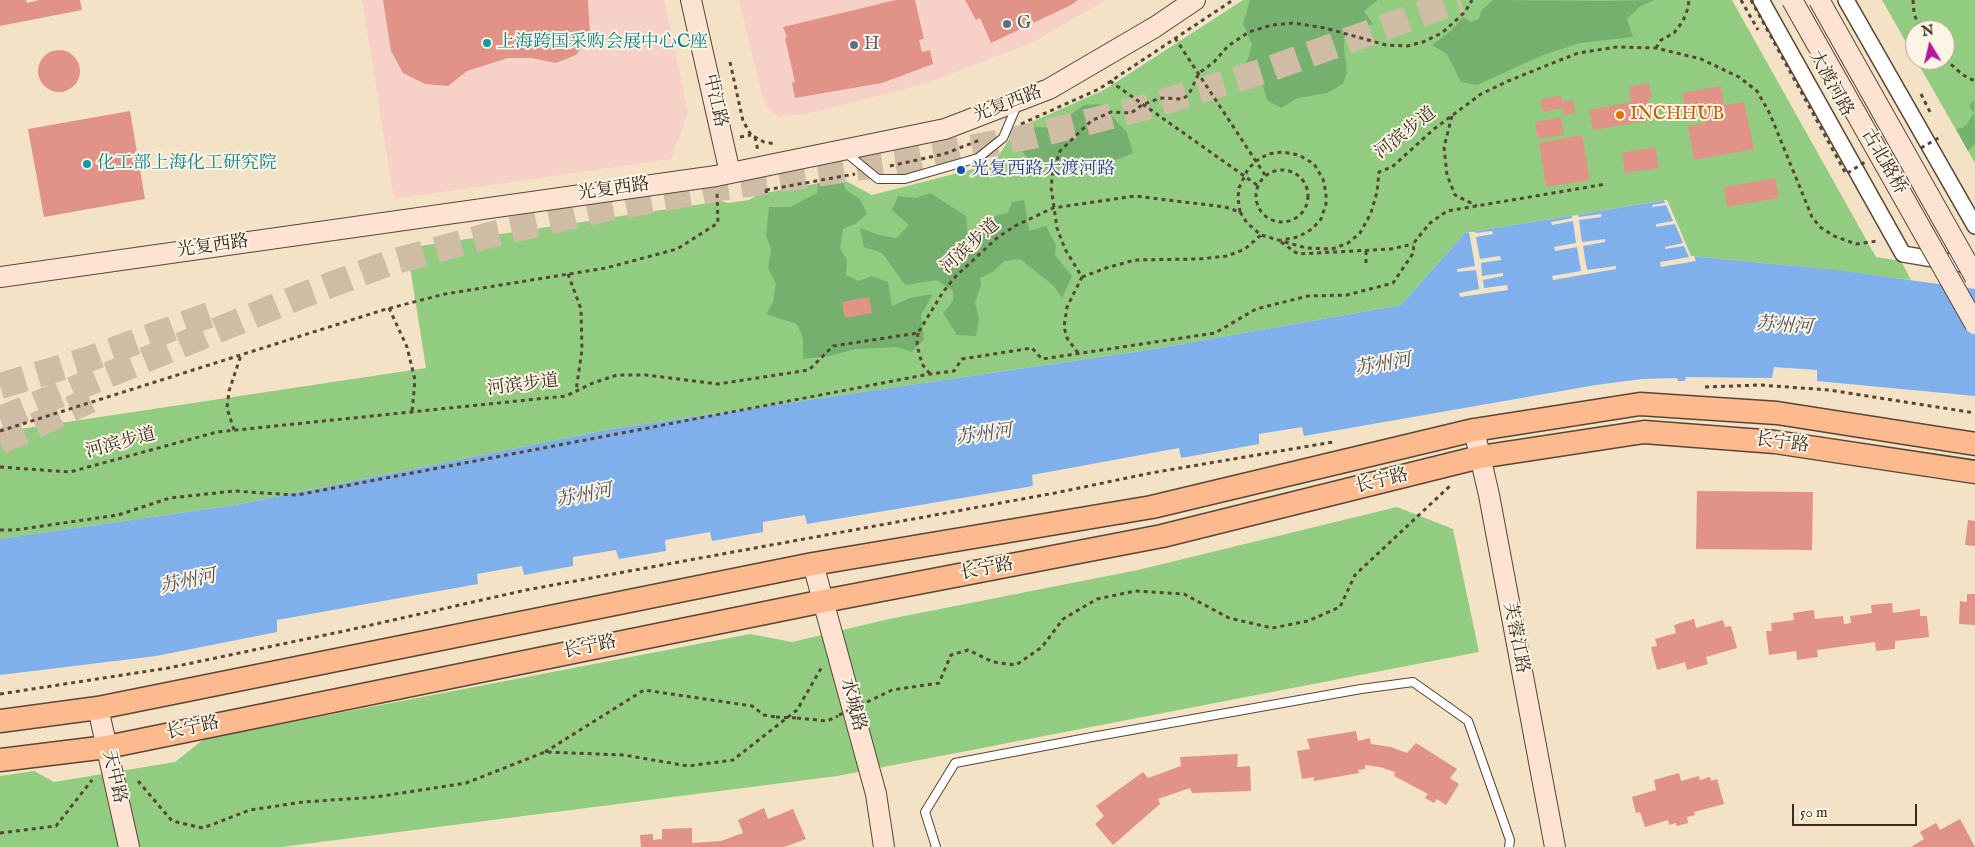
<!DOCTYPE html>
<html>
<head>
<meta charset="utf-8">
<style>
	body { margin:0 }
	#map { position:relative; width:1975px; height:847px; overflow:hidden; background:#f3e2c5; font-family:"IM FELL English",serif }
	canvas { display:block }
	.north { position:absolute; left:1905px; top:20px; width:50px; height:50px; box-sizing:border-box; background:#fcf5e5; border:1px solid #afa495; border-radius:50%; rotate:351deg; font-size:14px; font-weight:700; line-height:20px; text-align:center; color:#3b2a1e }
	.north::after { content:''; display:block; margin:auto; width:18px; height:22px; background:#b5179e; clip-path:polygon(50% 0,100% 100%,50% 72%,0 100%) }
	.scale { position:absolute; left:1792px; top:804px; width:125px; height:22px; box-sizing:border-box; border:2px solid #3b2a1e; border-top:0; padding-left:6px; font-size:15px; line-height:18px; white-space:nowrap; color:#3b2a1e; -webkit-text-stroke:4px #fcf5e5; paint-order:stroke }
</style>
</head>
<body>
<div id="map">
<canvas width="1975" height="847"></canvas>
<div class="north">N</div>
<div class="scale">50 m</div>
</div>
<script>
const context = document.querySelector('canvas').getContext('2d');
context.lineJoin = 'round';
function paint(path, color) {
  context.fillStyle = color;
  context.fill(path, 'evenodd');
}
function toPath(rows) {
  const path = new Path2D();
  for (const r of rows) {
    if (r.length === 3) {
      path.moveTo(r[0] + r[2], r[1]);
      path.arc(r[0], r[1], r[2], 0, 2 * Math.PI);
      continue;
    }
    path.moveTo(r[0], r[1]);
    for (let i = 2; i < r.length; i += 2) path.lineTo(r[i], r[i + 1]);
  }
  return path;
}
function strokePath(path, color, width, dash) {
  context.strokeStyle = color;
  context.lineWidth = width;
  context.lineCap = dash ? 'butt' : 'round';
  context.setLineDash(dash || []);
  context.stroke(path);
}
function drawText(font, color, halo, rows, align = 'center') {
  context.font = font + ' "IM FELL English","Noto Serif SC",serif';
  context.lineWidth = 4;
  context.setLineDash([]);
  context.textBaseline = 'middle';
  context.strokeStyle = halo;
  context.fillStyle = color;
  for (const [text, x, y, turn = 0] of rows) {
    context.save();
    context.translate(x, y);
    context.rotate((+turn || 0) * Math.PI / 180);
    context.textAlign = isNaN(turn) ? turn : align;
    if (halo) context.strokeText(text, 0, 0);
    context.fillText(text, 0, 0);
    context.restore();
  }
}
paint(toPath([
	[362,0,664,0,688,112,671,159,394,199],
	[739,0,1106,0,1031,43,927,83,811,113,780,117,770,111,763,97]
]), '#f7d1c7');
paint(toPath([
	[1243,0,1732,0,1876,257,1901,261,1911,280,1804,267,1691,256,1667,200,1465,233,1401,305,1154,349,611,429,235,505,0,539,0,432,426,368,407,248,722,201,728,203,749,200,759,194,842,179,872,195,993,164,1016,129,1104,90],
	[1882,0,1975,0,1975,163,1916,60,1945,60,1945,30,1915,30,1915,58],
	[1397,507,1453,529,1479,652,837,776,281,847,0,847,0,776,34,771,54,782,175,762,204,739,750,634,792,642,889,619,1138,570]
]), '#92cc80');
paint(toPath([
	[1250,0,1378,0,1364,11,1373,24,1362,27,1345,27,1344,48,1347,72,1343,84,1327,93,1298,98,1281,108,1267,100,1262,83,1245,81,1243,67,1248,59,1252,44,1243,24],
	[1493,0,1605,1,1654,0,1639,7,1627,19,1633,37,1580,43,1543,55,1477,85,1461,82,1447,54,1432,45,1451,31,1463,17,1471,22,1479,19,1481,11],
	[1974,100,1975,144,1968,151,1956,129,1962,128,1967,124,1974,113,1969,106],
	[1101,104,1127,133,1133,153,1113,161,1080,160,1049,168,1031,166,1020,147,1025,132,1034,127,1052,128,1084,105],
	[842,179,846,190,860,199,867,214,855,224,843,229,840,248,847,260,846,275,859,281,871,276,888,282,892,306,910,298,933,294,921,315,924,340,911,352,897,347,855,349,829,356,803,359,803,338,797,324,766,314,773,302,776,284,768,268,771,249,766,235,769,207,790,207,817,193,818,183],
	[930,193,966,216,968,236,949,249,956,266,983,238,981,224,998,215,1008,213,1012,202,1024,200,1029,231,1046,226,1056,245,1055,255,1072,276,1062,298,1053,285,1020,259,1004,261,994,271,980,278,981,285,975,302,979,319,976,336,957,335,943,313,953,301,953,291,937,280,905,285,882,253,864,247,860,228,879,235,896,238,909,225,892,210,898,196,916,198]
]), '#75b06e');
paint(toPath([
	[1667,200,1691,256,1836,270,1975,289,1975,396,1817,381,1817,370,1774,367,1772,378,1686,377,1685,381,1678,381,1677,378,1642,379,1596,385,1304,436,1302,427,1259,434,1259,444,1181,458,1179,448,1032,475,1033,486,807,524,805,515,763,522,763,532,712,541,710,532,665,540,666,551,619,559,616,550,573,557,573,566,524,575,522,566,477,574,478,584,277,620,277,632,156,656,0,675,0,539,235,505,611,429,1154,349,1401,305,1465,233]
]), '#7fb0eb');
paint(toPath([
	[1664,200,1667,200,1691,256,1694,256,1696,261,1661,267,1660,262,1689,257,1684,246,1665,249,1665,247,1683,243,1675,224,1656,227,1656,224,1673,221,1666,205,1653,207,1652,205,1665,203],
	[1601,214,1601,217,1579,220,1582,242,1605,239,1605,242,1583,246,1587,270,1616,266,1616,269,1553,280,1552,276,1581,271,1577,247,1555,251,1554,247,1576,243,1573,221,1552,225,1551,222,1572,218,1572,216,1578,215,1579,217],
	[1492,231,1493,234,1476,237,1480,259,1500,256,1501,260,1481,263,1482,276,1503,273,1503,276,1483,280,1484,288,1507,285,1508,290,1460,297,1459,293,1479,289,1476,270,1457,272,1457,269,1475,266,1469,232,1475,232,1476,233]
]), '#f3e2c5');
paint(toPath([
	[0,0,26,0,27,3,39,0,80,0,82,10,0,26],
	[383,0,588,0,590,35,576,55,556,63,531,58,508,58,467,71,448,86,425,84,403,73,391,51],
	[896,0,915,0,924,39,919,40,922,52,930,50,933,64,882,83,795,98,792,83,795,82,785,38,787,37,783,27],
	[965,0,1078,0,1071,5,991,43,980,18,976,20],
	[59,71,21],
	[1649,83,1652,99,1648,99,1652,120,1593,130,1589,110,1631,102,1629,87],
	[1721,86,1724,105,1744,102,1754,149,1694,160,1688,126,1706,122,1705,115,1704,110,1686,113,1682,93],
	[1559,96,1561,96,1562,102,1573,100,1575,113,1564,115,1563,108,1543,112,1541,99],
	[130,111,145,199,44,217,28,129],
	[1561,117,1564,135,1538,139,1535,122],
	[1582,135,1590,180,1546,187,1539,143],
	[1655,147,1659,168,1625,173,1622,153],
	[1775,178,1779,198,1727,207,1724,187],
	[869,297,872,313,845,318,842,302],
	[1697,491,1813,492,1812,550,1696,549],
	[1968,520,1975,521,1975,546,1965,545],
	[1967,594,1975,594,1975,625,1959,624,1960,601,1967,602],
	[1892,603,1893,613,1920,609,1920,616,1927,616,1929,637,1895,641,1895,649,1876,651,1875,642,1817,650,1818,657,1797,660,1796,651,1769,655,1766,631,1772,631,1771,623,1794,620,1793,613,1814,610,1815,619,1843,616,1844,624,1851,623,1850,616,1872,613,1871,605],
	[1694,619,1696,628,1723,620,1725,627,1731,626,1737,648,1706,657,1708,664,1687,670,1685,662,1657,670,1651,647,1657,646,1655,639,1676,633,1674,625],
	[1356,731,1358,741,1370,738,1371,744,1391,747,1407,753,1416,743,1457,769,1450,778,1459,784,1446,805,1437,799,1434,803,1425,798,1428,794,1394,776,1395,772,1380,767,1365,765,1365,769,1358,770,1359,773,1314,781,1314,777,1302,779,1297,751,1310,749,1307,739],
	[1238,754,1237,767,1250,766,1251,791,1192,793,1190,788,1158,799,1160,804,1113,845,1095,824,1104,816,1096,806,1143,772,1148,778,1181,766,1180,757],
	[1679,773,1681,781,1699,776,1700,780,1710,777,1711,781,1717,779,1724,804,1694,812,1695,815,1687,817,1688,823,1677,826,1676,823,1669,825,1668,820,1645,827,1640,812,1636,813,1632,797,1656,790,1654,780],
	[764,808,768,819,793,809,806,839,784,847,641,847,640,835,653,834,653,840,662,839,662,829,692,828,692,843,721,841,743,833,738,820],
	[1960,819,1975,847,1911,847,1924,839,1920,832,1936,823,1940,830]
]), '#e29387');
strokePath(toPath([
	[0,386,86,360,220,311],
	[0,419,301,296,389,263,497,233,604,209,720,188,903,161,1032,136,1143,108,1264,71,1460,0],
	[0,442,90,400]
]), '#cebda4', 26, [26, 13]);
const lane = toPath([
	[845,152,878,179,905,179,978,158,1003,138,1017,105],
	[936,847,925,812,955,763,1092,737,1361,689,1413,682,1468,721,1510,840,1509,847]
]);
const street = toPath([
	[1761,0,1903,254,1974,266],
	[1846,0,1975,226]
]);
const secondary = toPath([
	[691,0,730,173],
	[0,277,716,176,945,129,1049,89,1155,27,1195,0],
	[1474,430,1489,495,1555,847],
	[813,564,876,794,884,847],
	[98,708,129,847]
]);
const primary = toPath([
	[0,721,98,708,813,564,1152,507,1474,430,1640,404,1777,413,1975,444],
	[0,760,107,747,824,601,1162,536,1480,457,1644,432,1775,442,1975,472]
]);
strokePath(lane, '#574637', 10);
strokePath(street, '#574637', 18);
strokePath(secondary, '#574637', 22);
strokePath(primary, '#574637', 25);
strokePath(toPath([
	[1741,0,1758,30],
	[1913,0,1914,14,1921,30],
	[1175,38,1265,175],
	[1656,48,1661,40,1674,33,1683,21,1688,8,1689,0],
	[1945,59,1963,75,1975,81],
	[730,62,743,121,751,135,764,142,776,144],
	[1110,81,1257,185],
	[1921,94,1931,114],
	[1452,116,1444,147,1447,175,1455,195,1477,206],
	[1021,124,1099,89,1233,0],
	[740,137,751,135],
	[755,137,758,151],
	[890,166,944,154,980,140],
	[1282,196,26],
	[766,189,767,197],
	[766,190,855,174],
	[1240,212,1238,198,1239,188,1248,169,1256,161,1268,154,1282,152,1299,155,1314,164,1323,179,1326,193,1326,204,1321,219,1312,229,1298,237,1281,240],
	[1281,242,1298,254,1391,249,1413,244],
	[1366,251,1366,263],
	[568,274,581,309,582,350,576,391],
	[1082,277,1106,268,1135,260,1199,259,1227,256,1245,249,1261,235],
	[389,308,407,347,415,380,412,412],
	[918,333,917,345,922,364,930,374],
	[1078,353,1067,338,1064,327,1067,307,1082,277,1065,249,1057,228,1051,187,1053,172,1060,151,1091,121,1111,112,1131,113,1142,105,1160,98,1183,99,1189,94,1199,73,1214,62,1228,46,1249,32,1272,25,1294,23,1325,28,1386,45,1407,46,1423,42,1442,33,1465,12,1472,0],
	[1705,387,1760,385,1829,390,1975,413],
	[234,430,227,408,229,391,241,355],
	[0,431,383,310,445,294,606,268,677,249,718,223,717,192],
	[0,467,70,472,217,432,566,396,593,383,617,375,646,375,718,384,809,370,833,346,918,333,943,292,956,276,998,237,1015,226,1053,208,1135,196,1225,207,1240,212,1247,223,1261,235,1306,248,1332,249,1348,243,1360,233,1371,213,1377,192,1379,172,1392,167,1434,129,1481,94,1508,81,1578,53,1617,47,1656,48,1701,59,1739,77,1757,91,1770,114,1812,217,1820,227,1834,236,1856,244,1878,241],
	[0,530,15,530,118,515,170,498,234,491,297,495,930,374,954,371,962,359,1032,348,1042,359,1215,333,1256,309,1308,296,1347,295,1393,283,1414,252,1413,244,1430,223,1447,211,1606,184],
	[0,694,168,668,349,630,526,590,1055,493,1151,473,1333,442],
	[867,702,892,690,939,683,951,655,968,650,993,662,1016,665,1042,647,1063,619,1097,599,1135,591,1184,594,1229,618,1272,628,1308,621,1340,607,1355,575,1452,484],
	[797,718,827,721,838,716],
	[545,752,644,690,752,706,764,715,776,717],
	[138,781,172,821,203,828,250,810,303,802,376,797,466,783,545,752,624,755,688,766,733,760,797,710,823,665],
	[0,833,56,826,92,780]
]), '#574637', 3, [4, 4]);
strokePath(lane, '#fff', 8);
strokePath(street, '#fff', 15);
strokePath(secondary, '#fee3d2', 20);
strokePath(primary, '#fcba8e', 22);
const secondaryBridge = toPath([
	[1792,0,1975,324],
	[1819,0,1975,277]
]);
strokePath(secondaryBridge, '#574637', 22, []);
strokePath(toPath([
	[1751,0,1846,174,1865,162],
	[1921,148,1942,136],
	[839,715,867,702],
	[776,717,797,718]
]), '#574637', 3, [4, 4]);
strokePath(secondaryBridge, '#fee3d2', 20);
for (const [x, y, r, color] of [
	[1007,24,5,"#5c6f8a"],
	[487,43,5,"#0f9aa8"],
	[854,45,5,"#5c6f8a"],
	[1620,115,5,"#e8710a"],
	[87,164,5,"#0f9aa8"],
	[961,170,5,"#1a4fb4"]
]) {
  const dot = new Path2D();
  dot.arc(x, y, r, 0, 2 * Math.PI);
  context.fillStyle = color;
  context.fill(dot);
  strokePath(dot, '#fcf5e5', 2);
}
drawText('18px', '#4e5e75', '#fcf5e5', [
	["G",1017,24],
	["H",864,45]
], 'left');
drawText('18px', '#0d838f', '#fcf5e5', [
	["上海跨国采购会展中心C座",497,43],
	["化工部上海化工研究院",97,164]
], 'left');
drawText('18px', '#3b2a1e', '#fcf5e5', [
	["大渡河路",1830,84,61],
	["中江路",714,101,77],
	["光复西路",1008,105,-21],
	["河滨步道",1406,134,-38],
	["古北路桥",1883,162,60],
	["光复西路",614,190,-8],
	["光复西路",213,247,-8],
	["河滨步道",971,247,-42],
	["河滨步道",523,386,-7],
	["河滨步道",121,444,-15],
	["长宁路",1782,444,7],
	["长宁路",1382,482,-14],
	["长宁路",987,570,-11],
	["芙蓉江路",1515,638,79],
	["长宁路",590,648,-12],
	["水城路",852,705,75],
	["长宁路",193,729,-12],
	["天中路",113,777,77]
]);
drawText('18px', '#c56008', '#fcf5e5', [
	["INCHHUB",1630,115]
], 'left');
drawText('18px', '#164399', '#fcf5e5', [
	["光复西路大渡河路",971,170]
], 'left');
drawText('italic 19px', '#4f525c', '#fcf5e5', [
	["苏州河",1784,327,4],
	["苏州河",1383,366,-10],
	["苏州河",984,436,-8],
	["苏州河",584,497,-11],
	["苏州河",188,583,-12]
]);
</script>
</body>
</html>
